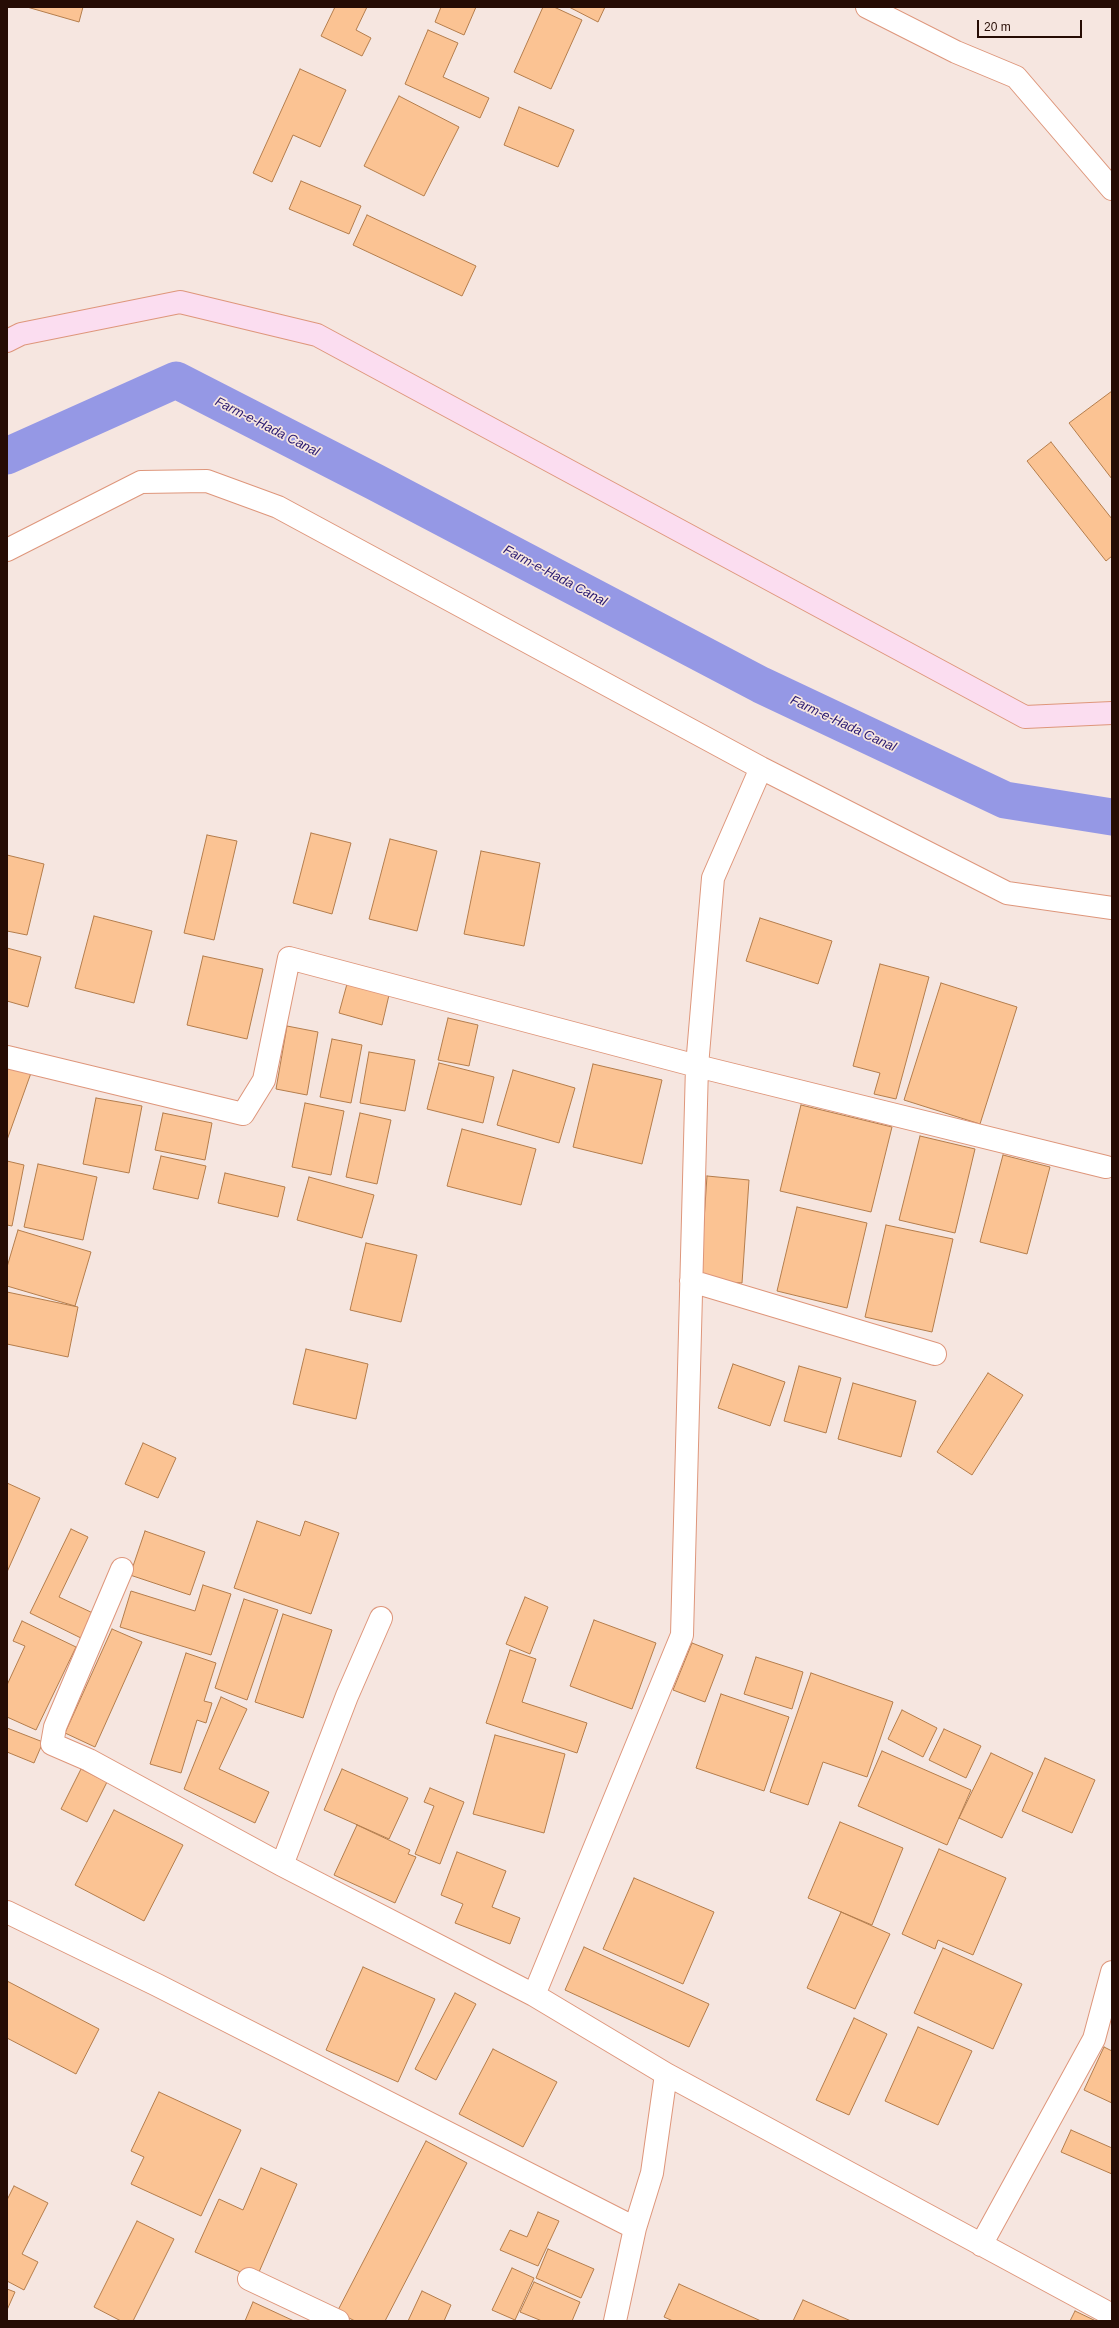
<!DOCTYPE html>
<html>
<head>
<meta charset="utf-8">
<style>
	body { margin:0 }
	#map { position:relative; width:1119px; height:2328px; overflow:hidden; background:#f6e6e0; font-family:Helvetica,sans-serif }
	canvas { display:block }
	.frame { position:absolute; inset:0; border:8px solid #260c04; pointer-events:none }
	.scale { position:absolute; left:977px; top:20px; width:105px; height:18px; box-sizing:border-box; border:2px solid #260c04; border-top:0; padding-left:5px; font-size:12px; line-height:14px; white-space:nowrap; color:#260c04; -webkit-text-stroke:3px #f6e6e0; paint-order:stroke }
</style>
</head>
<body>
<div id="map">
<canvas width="1119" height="2328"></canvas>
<div class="frame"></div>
<div class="scale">20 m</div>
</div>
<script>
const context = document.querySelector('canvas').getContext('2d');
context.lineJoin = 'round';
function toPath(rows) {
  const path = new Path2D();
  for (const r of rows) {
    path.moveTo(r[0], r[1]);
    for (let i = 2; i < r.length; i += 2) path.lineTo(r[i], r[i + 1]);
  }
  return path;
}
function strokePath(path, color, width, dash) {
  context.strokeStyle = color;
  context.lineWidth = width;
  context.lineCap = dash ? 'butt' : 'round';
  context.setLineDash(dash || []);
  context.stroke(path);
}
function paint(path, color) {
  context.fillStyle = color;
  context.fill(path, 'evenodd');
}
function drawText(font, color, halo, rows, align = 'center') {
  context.font = font + ' Helvetica,sans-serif';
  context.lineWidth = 3.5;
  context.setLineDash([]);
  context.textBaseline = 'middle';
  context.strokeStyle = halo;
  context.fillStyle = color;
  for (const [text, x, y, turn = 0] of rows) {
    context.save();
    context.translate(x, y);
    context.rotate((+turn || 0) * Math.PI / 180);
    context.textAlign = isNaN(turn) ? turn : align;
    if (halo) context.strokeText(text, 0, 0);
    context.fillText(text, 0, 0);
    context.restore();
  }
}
strokePath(toPath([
	[7,456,176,380,375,482,761,685,1005,800,1112,817]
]), '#9598e5', 37);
const building = toPath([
	[27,7,83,7,79,22,27,7],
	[335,7,367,7,356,30,371,38,362,56,321,36,335,7],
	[441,7,476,7,464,35,435,22,441,7],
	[543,7,554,7,582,20,551,89,514,72,543,7],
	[569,7,605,7,598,22,569,7],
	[428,30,458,43,443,77,489,98,480,118,405,84,428,30],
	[300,69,346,90,320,147,293,135,272,182,253,173,300,69],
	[399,96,459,127,424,196,364,166,399,96],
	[519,107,574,130,558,167,504,145,519,107],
	[301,181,361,206,349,234,289,209,301,181],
	[367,215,476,266,462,296,353,245,367,215],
	[1112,391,1112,479,1069,423,1112,391],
	[1051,442,1112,519,1112,556,1106,561,1027,461,1051,442],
	[311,833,351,843,332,914,293,903,311,833],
	[207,835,237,841,214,940,184,933,207,835],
	[390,839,437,851,417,931,369,919,390,839],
	[481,851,540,863,524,946,464,934,481,851],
	[7,855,44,864,27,935,7,931,7,855],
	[94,916,152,931,134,1003,75,988,94,916],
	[760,918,832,941,818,984,746,961,760,918],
	[7,948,41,957,28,1007,7,1001,7,948],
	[203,956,263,969,247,1039,187,1025,203,956],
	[880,964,929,977,896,1099,874,1094,880,1073,853,1066,880,964],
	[941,983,1017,1007,980,1124,904,1100,941,983],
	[347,984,389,995,382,1025,339,1013,347,984],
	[448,1018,478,1025,469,1066,438,1060,448,1018],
	[287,1026,318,1032,307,1095,276,1089,287,1026],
	[332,1039,362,1045,351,1103,320,1097,332,1039],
	[369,1052,415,1060,405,1111,360,1103,369,1052],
	[439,1063,494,1077,483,1123,427,1109,439,1063],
	[7,1064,31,1073,7,1140,7,1064],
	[593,1064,662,1080,642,1164,573,1147,593,1064],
	[513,1070,575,1088,559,1143,497,1125,513,1070],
	[96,1098,142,1106,129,1173,83,1164,96,1098],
	[305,1103,344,1111,331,1175,292,1167,305,1103],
	[801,1105,892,1127,871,1212,780,1191,801,1105],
	[163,1113,212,1123,205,1160,155,1150,163,1113],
	[360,1113,391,1120,377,1184,346,1177,360,1113],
	[462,1129,536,1149,521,1205,447,1186,462,1129],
	[920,1136,975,1149,955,1233,899,1220,920,1136],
	[1003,1155,1050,1167,1027,1254,980,1242,1003,1155],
	[161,1156,206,1166,198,1199,153,1189,161,1156],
	[7,1161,24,1165,12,1226,7,1225,7,1161],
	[38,1164,97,1177,83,1240,24,1227,38,1164],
	[225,1173,285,1187,278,1217,218,1203,225,1173],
	[707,1176,749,1180,742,1283,700,1280,707,1176],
	[309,1177,374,1195,362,1238,297,1220,309,1177],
	[797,1207,867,1223,847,1308,777,1291,797,1207],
	[886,1225,953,1239,932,1332,865,1317,886,1225],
	[18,1230,91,1252,75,1306,7,1286,7,1267,18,1230],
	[366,1243,417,1255,401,1322,350,1310,366,1243],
	[7,1292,78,1307,68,1357,7,1344,7,1292],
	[306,1349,368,1364,356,1419,293,1404,306,1349],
	[733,1364,785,1382,770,1426,718,1408,733,1364],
	[799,1366,841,1378,826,1433,784,1421,799,1366],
	[988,1373,1023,1395,972,1475,937,1452,988,1373],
	[853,1383,916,1401,901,1457,838,1439,853,1383],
	[143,1443,176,1458,158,1498,125,1484,143,1443],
	[7,1483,40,1498,7,1572,7,1483],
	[257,1521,300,1536,305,1521,339,1533,311,1614,234,1588,257,1521],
	[71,1529,88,1537,59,1597,97,1615,85,1640,30,1613,71,1529],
	[145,1531,205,1552,190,1595,130,1575,145,1531],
	[203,1585,231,1594,211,1655,120,1627,131,1591,195,1611,203,1585],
	[525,1597,548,1607,530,1654,506,1644,525,1597],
	[244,1599,278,1610,247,1700,215,1688,244,1599],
	[283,1614,332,1630,303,1718,255,1702,283,1614],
	[594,1620,656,1643,632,1709,570,1686,594,1620],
	[22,1621,76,1647,36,1730,7,1717,7,1685,25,1646,13,1641,22,1621],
	[112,1629,142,1642,95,1747,65,1733,112,1629],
	[692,1643,723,1655,705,1702,673,1690,692,1643],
	[510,1650,536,1659,522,1702,587,1723,577,1753,486,1723,510,1650],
	[186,1653,216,1663,204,1701,212,1703,206,1723,197,1720,181,1773,150,1764,186,1653],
	[756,1657,803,1672,792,1709,744,1694,756,1657],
	[811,1673,893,1702,867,1777,823,1762,808,1805,770,1792,811,1673],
	[721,1694,789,1717,764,1791,696,1768,721,1694],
	[221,1697,247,1709,219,1769,269,1792,255,1823,184,1789,221,1697],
	[902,1710,937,1728,923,1757,888,1739,902,1710],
	[7,1728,43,1742,34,1763,7,1752,7,1728],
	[944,1729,981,1746,966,1778,929,1760,944,1729],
	[495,1735,565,1754,544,1833,473,1814,495,1735],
	[882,1751,971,1790,947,1845,858,1806,882,1751],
	[991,1753,1033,1773,1002,1838,959,1818,991,1753],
	[1045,1758,1095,1780,1072,1833,1022,1811,1045,1758],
	[81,1769,107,1782,87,1822,61,1809,81,1769],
	[342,1769,408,1798,389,1839,324,1810,342,1769],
	[430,1788,464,1802,440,1864,415,1854,434,1806,424,1802,430,1788],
	[114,1810,183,1845,144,1921,75,1885,114,1810],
	[840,1822,903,1848,872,1925,808,1898,840,1822],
	[357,1825,410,1850,408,1854,416,1857,395,1903,334,1875,357,1825],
	[939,1849,1006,1878,973,1955,938,1940,935,1949,902,1934,939,1849],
	[457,1852,506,1871,492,1907,520,1918,510,1944,455,1923,463,1904,441,1895,457,1852],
	[634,1878,714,1912,683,1984,603,1949,634,1878],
	[841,1912,890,1934,855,2009,807,1988,841,1912],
	[584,1947,709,2004,689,2047,565,1990,584,1947],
	[943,1948,1022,1984,993,2049,914,2013,943,1948],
	[363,1967,435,1999,398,2082,326,2050,363,1967],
	[7,1981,99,2029,76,2074,7,2038,7,1981],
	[455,1993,476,2004,436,2080,415,2069,455,1993],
	[854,2018,887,2034,849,2115,816,2100,854,2018],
	[918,2027,972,2051,938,2125,885,2101,918,2027],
	[1104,2047,1112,2051,1112,2103,1084,2090,1104,2047],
	[493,2049,557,2082,523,2147,459,2114,493,2049],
	[159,2092,241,2130,201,2216,131,2184,144,2157,131,2151,159,2092],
	[1071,2130,1112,2148,1112,2174,1061,2152,1071,2130],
	[426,2141,467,2163,385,2321,355,2321,337,2312,426,2141],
	[261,2168,297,2184,256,2279,195,2252,219,2199,243,2210,261,2168],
	[14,2186,48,2203,22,2254,38,2262,24,2290,7,2281,7,2200,14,2186],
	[538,2212,559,2221,538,2266,500,2250,510,2230,527,2237,538,2212],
	[137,2221,174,2239,133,2321,121,2321,94,2307,137,2221],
	[548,2249,594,2269,581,2298,536,2278,548,2249],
	[512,2268,534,2278,515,2320,492,2310,512,2268],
	[534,2282,580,2302,572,2321,542,2321,520,2312,534,2282],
	[679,2284,761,2321,673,2321,664,2317,679,2284],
	[7,2289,15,2292,7,2310,7,2289],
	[422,2291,451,2305,444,2321,408,2321,422,2291],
	[803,2300,851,2321,793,2321,803,2300],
	[253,2302,294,2321,245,2321,253,2302],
	[1075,2311,1096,2321,1070,2321,1075,2311]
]);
paint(building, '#fbc393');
strokePath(building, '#b47d4c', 1);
const street = toPath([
	[867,7,956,52,1016,77,1112,189],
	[7,550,141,482,207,481,278,507,761,768,1007,893,1112,908],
	[7,1057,243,1114,264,1080,289,958,697,1066,1106,1167],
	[691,1281,935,1354],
	[122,1569,55,1727,52,1744,89,1760,282,1865,534,1995],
	[282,1865,347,1696,381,1618],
	[7,1912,157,1985,635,2228],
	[666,2074,1112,2315],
	[981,2245,1094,2039,1112,1972],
	[249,2279,338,2321],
	[615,2321,635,2228,652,2173,666,2074,534,1995,682,1635,697,1066,713,878,761,768]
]);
const secondary = toPath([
	[7,341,21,334,180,302,317,335,1025,717,1112,713]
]);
strokePath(street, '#de967b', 24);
strokePath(secondary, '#de967b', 24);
strokePath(street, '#fff', 22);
strokePath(secondary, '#fbddf0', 22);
drawText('italic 13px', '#281870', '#f6e6e0', [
	["Farm-e-Hada Canal",267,427,27],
	["Farm-e-Hada Canal",555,576,28],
	["Farm-e-Hada Canal",843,724,25]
]);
</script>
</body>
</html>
